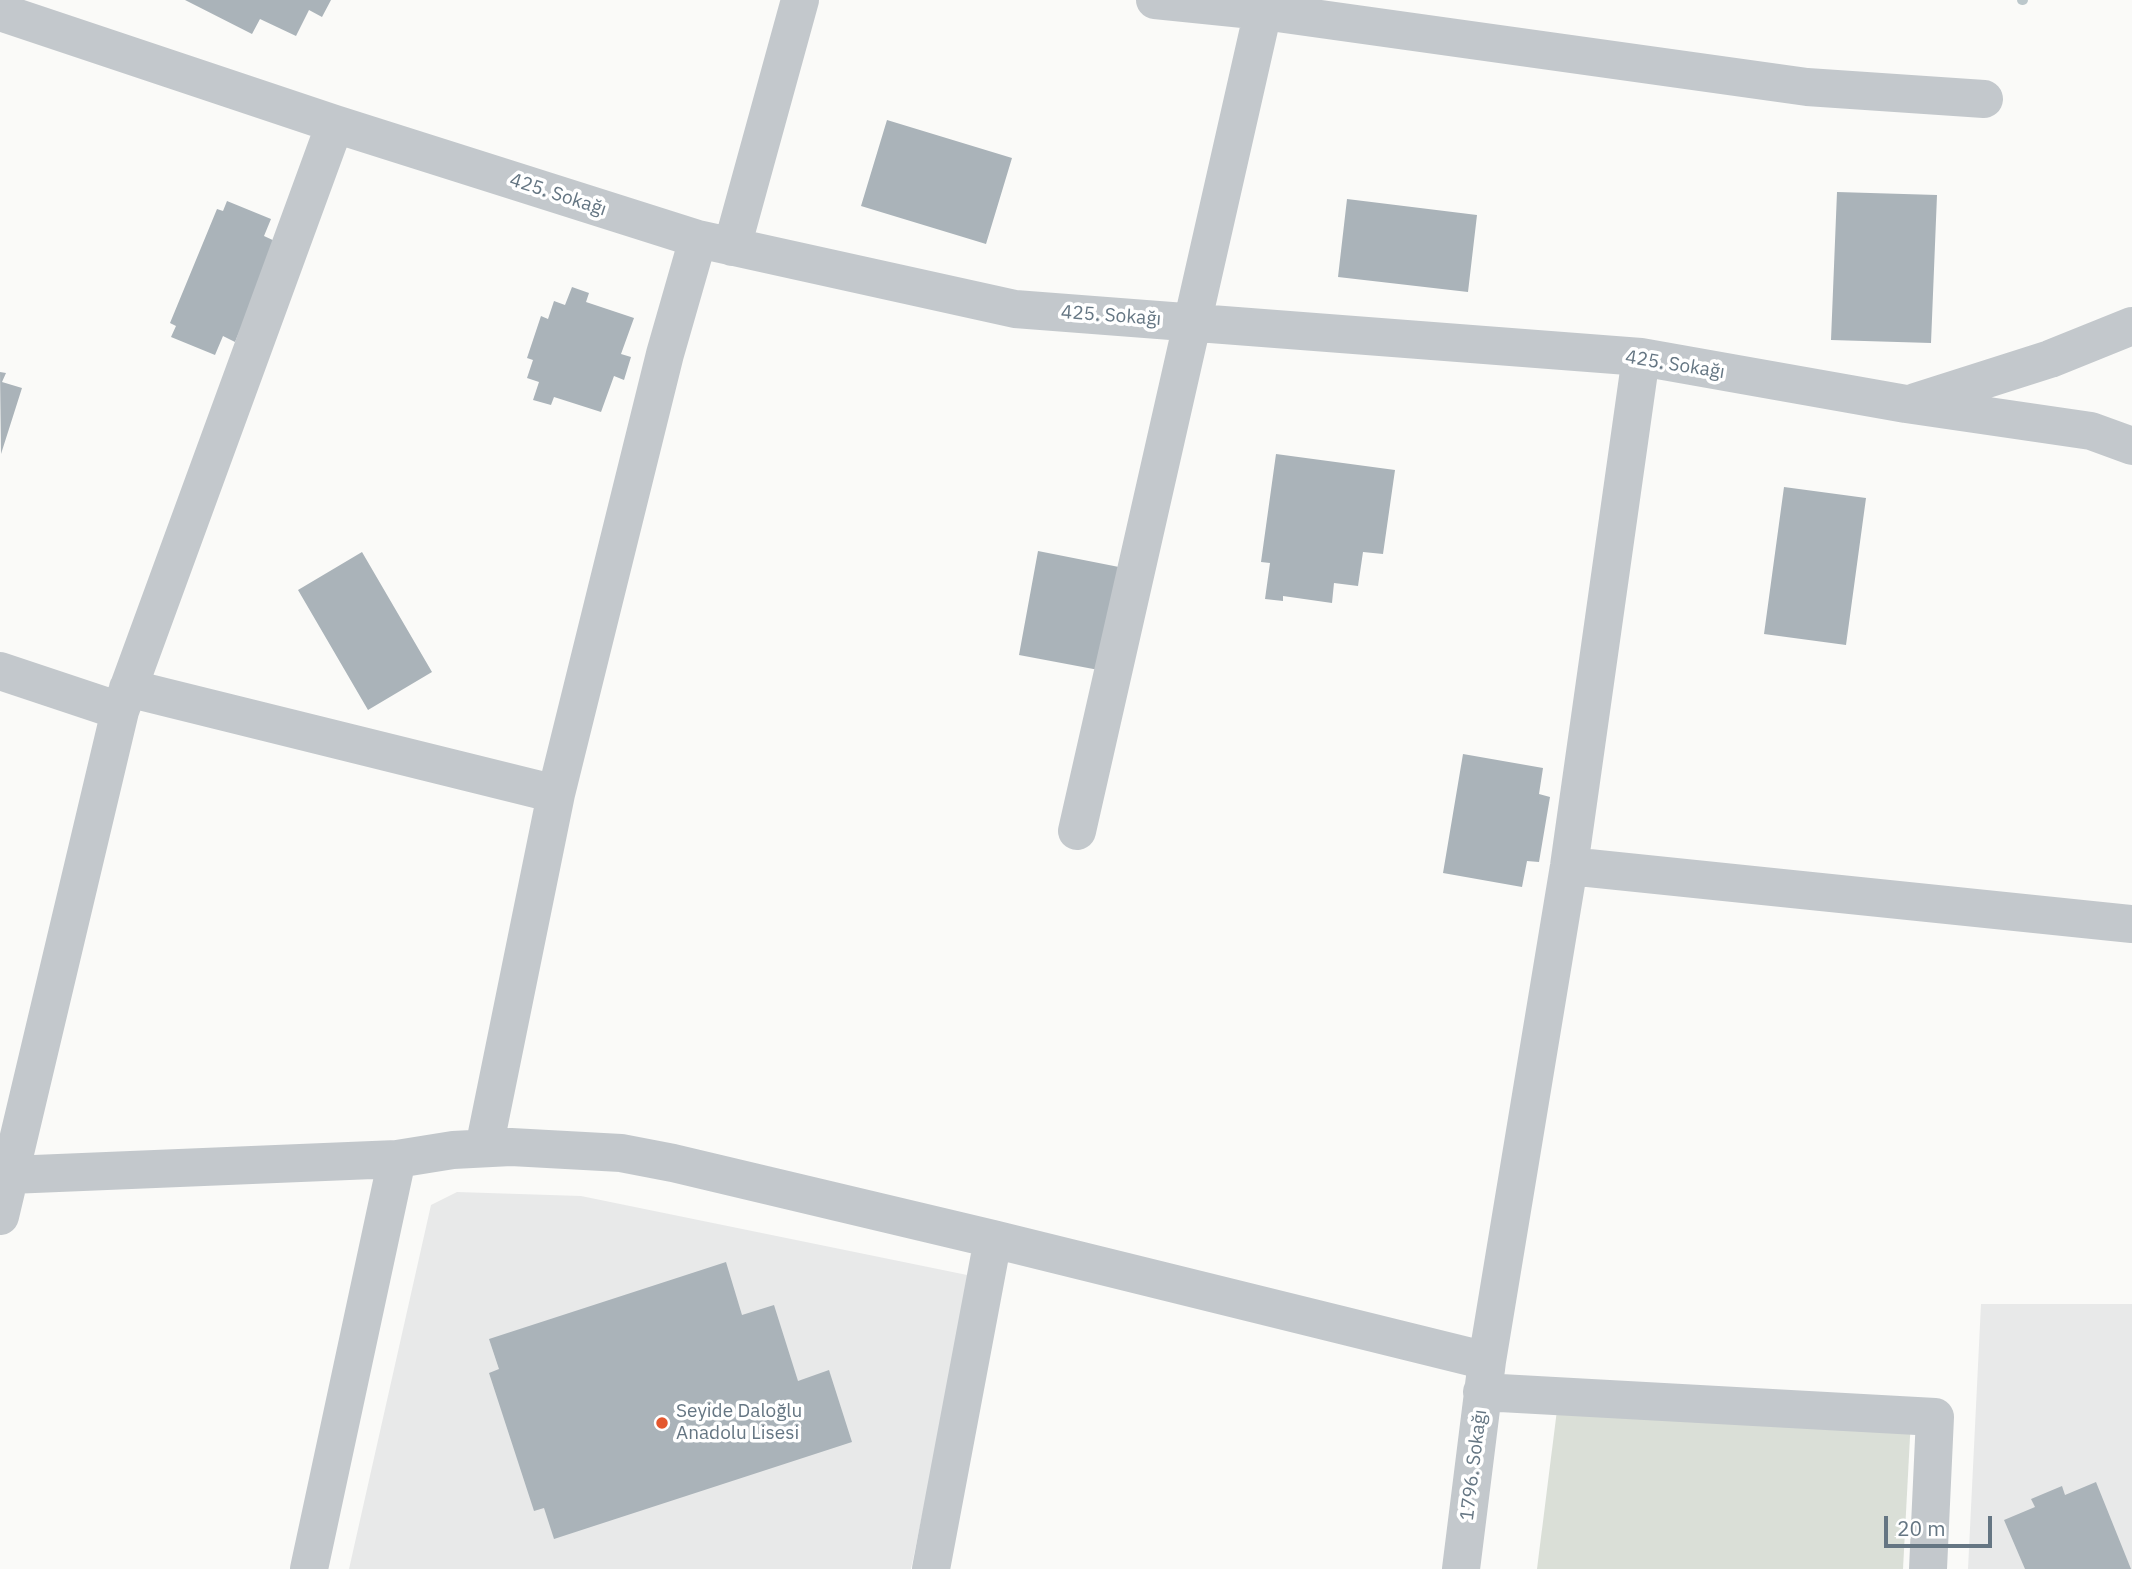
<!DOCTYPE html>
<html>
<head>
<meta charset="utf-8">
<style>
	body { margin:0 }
	#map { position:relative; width:2132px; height:1569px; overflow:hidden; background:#fafaf8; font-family:"IBM Plex Sans",sans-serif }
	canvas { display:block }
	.scale { position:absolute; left:1884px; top:1516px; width:108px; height:32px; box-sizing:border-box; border:4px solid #657683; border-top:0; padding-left:9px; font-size:21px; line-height:24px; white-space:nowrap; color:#657683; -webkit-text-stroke:5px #fff; paint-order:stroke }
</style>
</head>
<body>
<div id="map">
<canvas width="2132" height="1569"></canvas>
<div class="scale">20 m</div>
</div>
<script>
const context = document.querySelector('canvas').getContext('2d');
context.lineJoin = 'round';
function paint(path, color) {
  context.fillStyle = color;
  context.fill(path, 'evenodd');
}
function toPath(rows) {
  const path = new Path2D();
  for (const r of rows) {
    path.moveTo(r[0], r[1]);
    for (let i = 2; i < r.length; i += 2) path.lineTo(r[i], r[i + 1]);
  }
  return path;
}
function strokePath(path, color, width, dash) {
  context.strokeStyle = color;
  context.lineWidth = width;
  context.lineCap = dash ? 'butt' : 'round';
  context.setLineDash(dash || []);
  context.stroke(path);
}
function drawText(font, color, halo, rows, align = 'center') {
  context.font = font + ' "IBM Plex Sans",sans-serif';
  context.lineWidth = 7;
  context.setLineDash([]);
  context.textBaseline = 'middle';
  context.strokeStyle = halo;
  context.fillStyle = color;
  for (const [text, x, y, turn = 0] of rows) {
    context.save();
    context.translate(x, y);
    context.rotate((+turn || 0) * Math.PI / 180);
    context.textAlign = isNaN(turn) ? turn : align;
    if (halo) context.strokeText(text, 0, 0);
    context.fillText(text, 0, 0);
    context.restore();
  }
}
paint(toPath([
	[457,1192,581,1196,972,1276,911,1569,349,1569,431,1205],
	[1981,1304,2132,1304,2132,1569,1968,1569]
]), '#e8e9e9');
paint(toPath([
	[1557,1410,1911,1418,1903,1569,1537,1569]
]), '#dadfd7');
strokePath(toPath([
	[2022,0,2023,0]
]), '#bbc7cb', 10);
paint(toPath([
	[185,0,331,0,322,17,309,10,296,36,260,19,252,34],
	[887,120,1012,158,986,244,861,206],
	[1837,192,1937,195,1931,343,1831,340],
	[1347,199,1477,215,1468,292,1338,277],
	[227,201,271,219,264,236,277,242,235,342,223,336,215,355,171,337,176,326,170,323,217,209,223,211],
	[572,287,589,293,586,302,634,318,621,354,631,357,624,380,614,376,601,412,554,397,551,405,533,400,539,382,527,378,533,360,527,358,541,316,548,319,554,301,565,305],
	[0,372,6,373,2,382,22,388,1,454],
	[1276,454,1395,470,1383,554,1363,552,1358,586,1334,583,1332,603,1283,596,1283,601,1265,599,1270,563,1261,562],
	[1784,487,1866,498,1846,645,1764,634],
	[1038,551,1124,568,1104,671,1019,655],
	[362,552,432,672,368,710,298,590],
	[1463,754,1543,768,1539,794,1550,797,1539,862,1527,861,1522,887,1443,873],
	[726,1262,742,1315,774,1305,798,1381,829,1370,852,1442,554,1539,544,1508,534,1511,489,1373,499,1369,489,1339],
	[2096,1482,2131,1569,2025,1569,2004,1520,2035,1507,2031,1499,2062,1486,2065,1495]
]), '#aab3b9');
strokePath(toPath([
	[1155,0,1263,11,1807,87,1984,99],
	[0,12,335,124,698,239,1015,309,1641,357,1906,404,2091,431,2132,446],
	[732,247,800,0],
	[1915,402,2050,359,2132,326],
	[0,671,120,711],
	[128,688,556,794],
	[1077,831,1263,11],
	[1569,866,2132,924],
	[484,1148,556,794,665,354,698,239],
	[10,1175,397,1159,453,1150,511,1147,621,1153,673,1163,993,1239,1487,1361],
	[0,1216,120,711,335,124],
	[1482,1392,1935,1417,1928,1569],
	[309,1569,397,1159],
	[931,1569,993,1239],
	[1461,1569,1487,1361,1569,866,1641,357]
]), '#c3c8cc', 38);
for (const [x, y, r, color] of [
	[662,1423,7,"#e4572e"]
]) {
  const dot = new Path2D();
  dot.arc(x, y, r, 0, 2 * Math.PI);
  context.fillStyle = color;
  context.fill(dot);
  strokePath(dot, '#fff', 2.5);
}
drawText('19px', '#657683', '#fff', [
	["425. Sokağı",558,195,18],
	["425. Sokağı",1111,316,4],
	["425. Sokağı",1675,365,9],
	["1796. Sokağı",1474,1465,-83]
]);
drawText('19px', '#657683', '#fff', [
	["Seyide Daloğlu",676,1412],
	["Anadolu Lisesi",676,1434]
], 'left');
</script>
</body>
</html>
